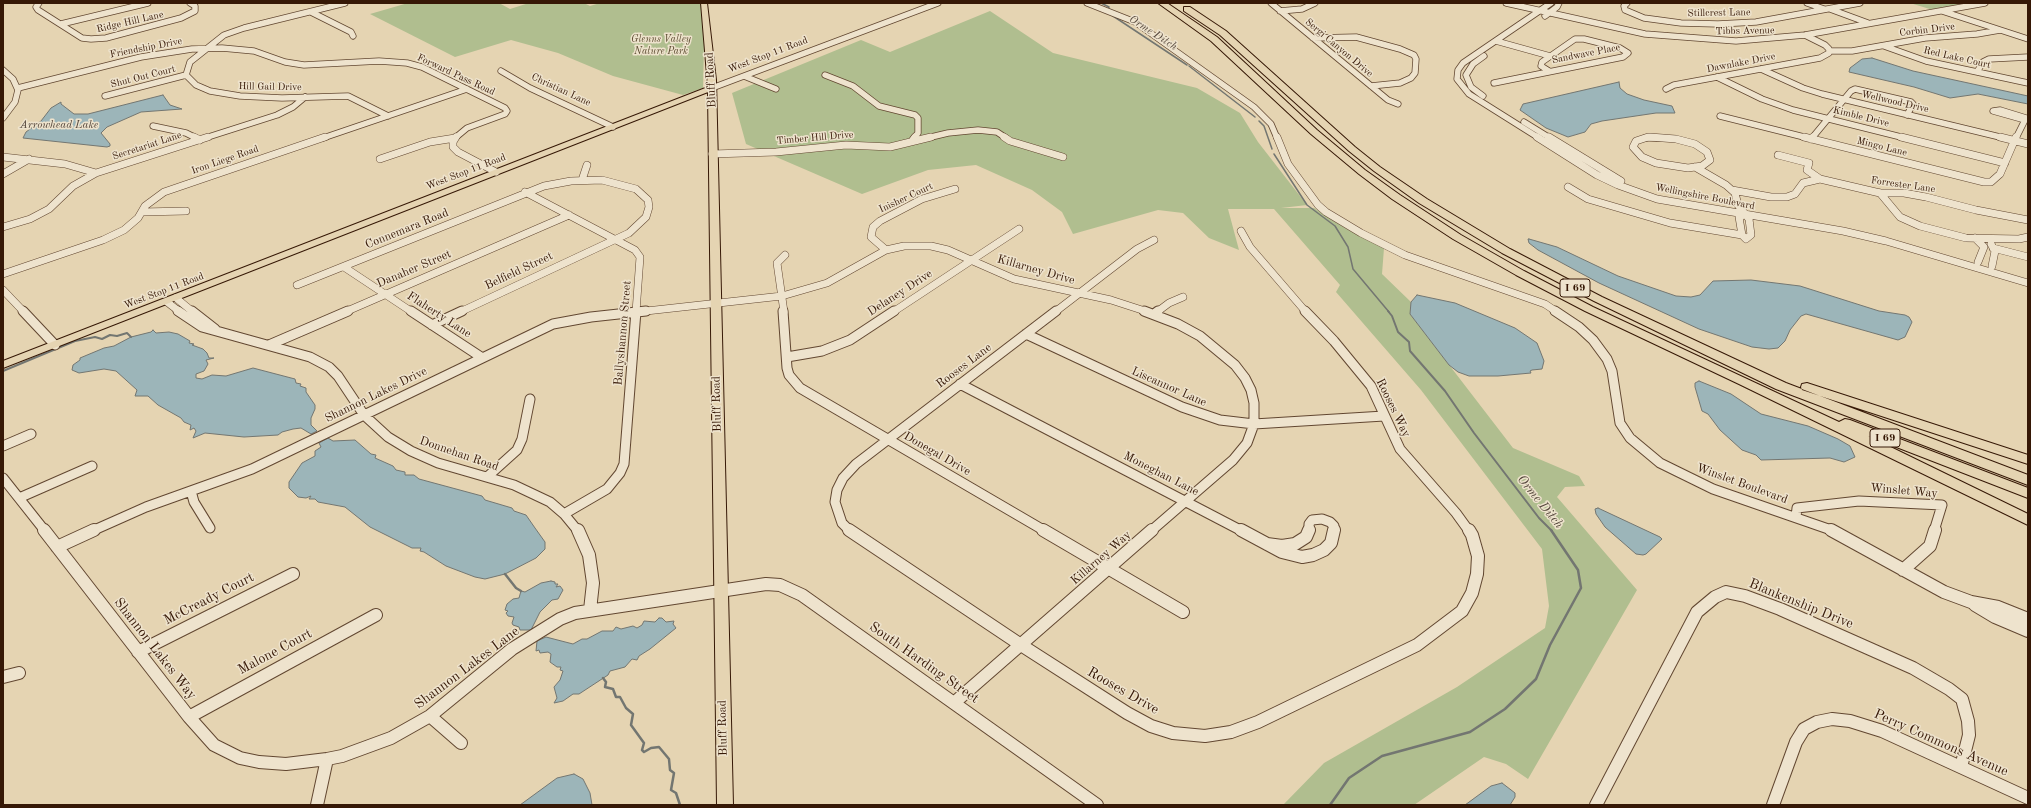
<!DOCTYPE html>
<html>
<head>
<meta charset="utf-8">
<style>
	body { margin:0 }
	#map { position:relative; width:2031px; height:808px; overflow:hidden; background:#e5d4b2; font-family:"Old Standard TT",serif }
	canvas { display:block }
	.frame { position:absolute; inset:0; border:4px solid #361806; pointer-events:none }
</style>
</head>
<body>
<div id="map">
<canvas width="2031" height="808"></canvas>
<div class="frame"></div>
</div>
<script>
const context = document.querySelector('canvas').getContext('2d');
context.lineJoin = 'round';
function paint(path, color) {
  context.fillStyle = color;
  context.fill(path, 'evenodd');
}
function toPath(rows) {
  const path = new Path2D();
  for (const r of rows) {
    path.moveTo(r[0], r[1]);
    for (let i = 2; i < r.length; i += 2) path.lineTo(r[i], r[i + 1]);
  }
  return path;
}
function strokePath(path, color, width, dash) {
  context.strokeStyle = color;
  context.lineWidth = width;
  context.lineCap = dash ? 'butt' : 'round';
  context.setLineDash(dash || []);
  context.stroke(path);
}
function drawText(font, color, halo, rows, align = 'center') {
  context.font = font + ' "Old Standard TT",serif';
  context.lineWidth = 3;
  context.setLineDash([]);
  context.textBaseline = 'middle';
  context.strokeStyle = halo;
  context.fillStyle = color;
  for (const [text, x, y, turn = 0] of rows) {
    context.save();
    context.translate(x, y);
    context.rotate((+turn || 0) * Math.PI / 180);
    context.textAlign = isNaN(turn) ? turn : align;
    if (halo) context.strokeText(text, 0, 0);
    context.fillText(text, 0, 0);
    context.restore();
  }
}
paint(toPath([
	[408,3,499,3,510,9,529,3,584,3,590,6,600,3,701,3,704,45,703,88,683,95,613,76,558,53,511,40,455,57,370,14],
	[1910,3,1968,3,1933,10],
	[990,11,1053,53,1197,88,1240,113,1258,142,1307,205,1281,208,1314,208,1345,228,1384,248,1382,274,1411,302,1410,314,1513,448,1579,476,1585,486,1565,487,1557,497,1637,590,1528,779,1506,764,1484,757,1414,805,1283,805,1324,763,1457,687,1545,628,1549,606,1542,549,1421,390,1336,292,1340,285,1274,209,1228,209,1239,250,1209,238,1183,213,1158,210,1073,234,1062,212,1032,190,976,165,928,170,862,194,746,144,732,93,861,40,890,52]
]), '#b0be8f');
const water = toPath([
	[1872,58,1913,71,2028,96,2028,104,1978,94,1950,98,1914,87,1849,72,1850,68,1862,59,1872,58],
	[1619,82,1620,88,1627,94,1644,100,1672,106,1675,113,1656,113,1602,121,1591,124,1585,132,1568,137,1546,128,1520,110,1523,104,1619,82],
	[163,95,170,105,182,109,141,112,107,127,101,133,110,144,110,146,107,147,23,138,26,132,41,121,51,108,61,102,61,104,74,114,88,114,163,95],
	[1529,239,1557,247,1618,276,1676,296,1691,297,1700,295,1713,281,1751,280,1800,286,1879,311,1905,315,1909,317,1912,322,1905,337,1898,340,1806,314,1801,316,1790,330,1785,341,1778,348,1769,349,1752,347,1699,329,1599,283,1538,250,1529,243,1528,239,1529,239],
	[1417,295,1455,303,1515,328,1537,343,1544,361,1542,369,1532,370,1530,371,1531,373,1498,376,1469,376,1458,372,1449,365,1410,314,1411,302,1417,295],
	[153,330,156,333,169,332,178,334,190,341,189,343,194,344,192,345,203,349,207,353,209,358,214,358,206,360,208,364,204,371,196,374,196,378,202,379,212,375,226,376,253,368,295,379,296,383,301,384,300,386,306,388,306,392,315,405,315,409,311,418,311,425,317,431,311,434,301,428,293,429,282,432,278,435,244,437,205,433,193,438,196,431,194,428,190,430,191,425,184,422,181,418,158,405,148,396,135,396,137,390,116,371,104,369,79,373,72,370,73,365,80,360,80,358,104,348,114,346,131,337,151,332,153,330],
	[1699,381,1731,394,1761,414,1808,426,1838,439,1850,446,1855,457,1844,462,1830,458,1761,460,1756,455,1742,450,1720,430,1708,414,1702,411,1695,387,1695,383,1699,381],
	[328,438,333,441,355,440,371,454,376,455,375,458,393,466,396,470,405,472,405,475,414,475,419,479,482,496,485,500,512,508,514,511,526,515,535,528,545,542,545,549,536,558,505,574,485,579,475,577,446,566,424,552,420,551,421,548,412,548,370,527,345,507,318,502,315,499,309,499,311,496,306,498,298,497,289,488,289,482,302,463,315,456,315,451,321,447,319,443,328,438],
	[1598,508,1660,537,1662,539,1646,554,1643,555,1636,554,1605,527,1596,514,1595,509,1598,508],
	[551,581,555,582,555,584,558,584,556,587,560,586,563,590,558,599,552,600,540,612,531,630,520,630,519,627,513,625,512,623,514,617,508,616,506,613,508,611,505,610,507,604,513,599,519,598,521,591,525,592,541,583,551,581],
	[659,618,662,618,666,622,674,621,673,624,676,628,650,649,639,656,637,660,632,659,625,667,610,671,608,675,579,694,573,694,563,701,554,703,557,698,554,687,560,680,563,671,560,670,561,667,557,667,550,662,551,654,548,652,540,653,539,650,536,651,537,641,546,637,573,644,582,639,587,639,602,631,613,631,616,627,621,629,633,626,637,628,642,625,644,621,655,622,659,618],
	[574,774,583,779,590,793,592,805,520,805,557,778,574,774],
	[1502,783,1515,793,1515,797,1510,805,1465,805,1491,786,1502,783]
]);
paint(water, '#9cb5b9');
strokePath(water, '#737671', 1);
strokePath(toPath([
	[1101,3,1109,7,1108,10],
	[1113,16,1187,65],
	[1189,66,1255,117],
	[1259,121,1264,126,1272,149],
	[1274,154,1307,205,1335,226,1348,247,1353,269,1389,312]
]), '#737671', 1.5);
strokePath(toPath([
	[1388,311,1392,316,1398,332,1409,342,1410,351,1445,391,1474,433,1539,518,1552,531],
	[3,371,75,341,95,337,102,339,110,335,117,336,127,333,131,337]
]), '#737671', 2);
strokePath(toPath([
	[505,574,516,588,521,591],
	[603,678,606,682,605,687,613,689,616,697,620,697,626,708,633,714,631,725,644,743,642,750,644,752,651,748,659,747,669,759,670,770,674,773,671,790,676,793,680,805],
	[1330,805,1349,778,1382,756,1470,732,1505,709,1536,679,1550,645,1581,588,1578,570,1551,530]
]), '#737671', 2.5);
const minorFar3 = toPath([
	[39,3,36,7,38,10,82,38,91,39,106,38,181,18,195,11,195,6,190,3],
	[345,3,244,28,224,35,190,62,186,75,196,85,210,91,240,96,282,98,348,96,388,116],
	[1087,3,1135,22,1254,107,1271,124,1277,138],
	[1271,3,1388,100,1398,104],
	[1506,3,1645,34,1736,41,1805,35,1985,3],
	[1627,3,1624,6,1625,10,1644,18,1681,23,1718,24,1756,22,1860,3],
	[1807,3,1824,9],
	[1830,9,1868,23],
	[1280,11,1302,9,1315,3],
	[1942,11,2028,39],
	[311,12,351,32,353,36],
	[1545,16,1557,7,1559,3],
	[61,24,148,3],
	[1313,38,1356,37,1400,49,1414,55,1416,59,1415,73,1411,78,1400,83,1371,86],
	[1496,41,1550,56],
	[1884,46,1926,61,2028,83],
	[1829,51,1852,51,1925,38,1977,34,2000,30],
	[1761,69,1803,88,1822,94,2004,138],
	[3,70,13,79,18,90,15,102,3,118],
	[501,71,530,88,613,127],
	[1977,72,1983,62,1989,59,2028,57],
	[825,75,853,86,879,106,915,115,918,118,918,133,914,138],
	[744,76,776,89],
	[1717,77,1762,99,1793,110,1905,138],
	[1494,83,1623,57,1628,53,1620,48,1584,39,1575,39,1542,62,1541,66,1549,71],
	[18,88,141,57,192,49,222,48,254,51,285,62,304,65,379,61,407,63,422,67,505,108,507,111,505,114,467,128,455,138],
	[712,88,938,3],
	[1666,89,1674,85,1820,58,1829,53,1829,49,1825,45,1805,35],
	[105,96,186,75],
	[1483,96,1471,87,1466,75,1473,64,1484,56],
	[2000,110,2026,118,2025,120,1993,111,2000,110],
	[1720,116,1808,138],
	[1524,122,1550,138],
	[153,126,186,133,196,138],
	[205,138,277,115,293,107,305,97],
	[323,138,467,89],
	[927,138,948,133,978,130,997,132,1006,138],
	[1539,138,1469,94,1457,79,1458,70,1463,63,1551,3],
	[1645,138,1664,138],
	[1812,138,1851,91,1855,89,1911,102,1913,104,1907,115],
	[2016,138,2025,120]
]);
const minorFar2 = toPath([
	[194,137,200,140],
	[456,137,453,142,453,147,458,152,496,172],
	[1004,137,1010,141,1063,157],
	[1277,137,1288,164,1318,205,1326,212,1361,233,1405,255,1545,304,1557,312],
	[1537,137,1597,175,1618,185,1657,199,1843,231,1886,241,2028,283],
	[1549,137,1621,181],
	[1648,137,1636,141,1633,147,1642,157,1656,163,1688,168,1702,166,1710,160,1707,152,1695,144,1676,139,1650,137],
	[1804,137,1984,182,1991,182,2000,174,2016,137],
	[1901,137,2005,163],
	[2000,137,2028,144],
	[1811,139,1813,137],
	[912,141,915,137],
	[712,154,776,152,846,145,890,147,931,137],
	[1778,155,1809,163,1807,170,1820,179],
	[3,157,65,164,96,173],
	[380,159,430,142,455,138],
	[1695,167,1726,185,1735,193,1738,205,1749,219,1751,235,1746,239,1742,235,1739,217,1744,215],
	[3,174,29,159],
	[582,180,587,165],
	[1568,187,1588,199,1670,223,1742,235],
	[1732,190,1771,197,1787,197,1795,194,1803,183,1820,179,1880,193,1904,193,1926,197,1976,210,2028,220],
	[525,192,635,250,640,257,636,312],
	[1880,193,1900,217,1920,226,1966,238,2019,239,2028,237],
	[142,212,186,211],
	[3,227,30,219,49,209,73,186,96,173,208,137],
	[1241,231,1250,247,1306,312],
	[1975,238,1984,247,1978,262],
	[1991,244,1995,251,1992,266],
	[1993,248,2028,257],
	[886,250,871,237,873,227,880,221,922,199,955,189],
	[344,267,412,312],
	[3,274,103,240,124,230,138,218,145,206,164,192,325,137],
	[297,285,544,186,571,181,602,180,636,189,648,200,649,207,646,217,629,233,460,312],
	[3,290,24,312],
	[176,298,193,312],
	[167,302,180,312],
	[345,312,569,215],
	[637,312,782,296,827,283,886,250,904,246,931,246,948,250,1014,279,1111,300,1148,312],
	[784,312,777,263,785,255],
	[893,312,1019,229],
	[1055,312,1137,249,1154,240],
	[1157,312,1169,303,1183,297]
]);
const minorFar1 = toPath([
	[23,311,55,345],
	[178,311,202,327,310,357,329,367,338,376,364,415,388,437,411,451,438,463,514,485,550,502,564,514,578,531],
	[192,311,215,329],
	[411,311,481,357],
	[783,311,787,368,789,375,800,388,1045,531],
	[1144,311,1178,324,1200,336,1235,365,1245,378,1251,390,1254,403,1254,424,1247,443,1233,460,1151,531],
	[1305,311,1334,341,1371,386,1400,449,1456,513,1469,531],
	[1555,311,1579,327,1593,340,1607,359,1612,371,1620,423,1630,438,1660,463,1713,489,1834,531],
	[1154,314,1158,311],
	[432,325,462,311],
	[1026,334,1182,407,1220,420,1254,424,1384,416],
	[269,345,348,311],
	[787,357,822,351,850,340,894,311],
	[960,384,1242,531],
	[3,446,31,434],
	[487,477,517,450,522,439,530,399],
	[3,478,45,531],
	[191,491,194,502,210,528],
	[19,498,92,466],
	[564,514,607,489,620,473,624,464,636,311],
	[1796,517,1797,508,1859,501,1942,505,1934,531],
	[92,531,146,507,252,469,553,324,591,317,646,311],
	[850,531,842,523,835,502,837,490,843,478,856,464,1056,311],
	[1309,531,1309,524,1312,520,1322,519,1330,522,1334,526,1334,531]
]);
const minor = toPath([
	[44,530,189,717,214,745,240,758,259,762,286,764,327,759,342,756,391,738,430,716,512,649,560,619,575,613,766,584,780,585,802,595,1097,805],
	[578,530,589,555,593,583,590,610],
	[849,530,1021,645,1127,713,1151,726,1173,733,1205,736,1231,732,1258,722,1417,645,1462,611,1472,593,1477,574,1478,556,1472,535,1469,530],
	[1043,530,1183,612],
	[1241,530,1282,552,1302,557,1313,555,1324,550,1331,543,1334,530],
	[1831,530,1944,592,1971,602,1998,607,2028,619],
	[1267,544,1282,546,1295,544,1306,537,1309,530],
	[57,547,94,530],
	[1903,570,1930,546,1935,530],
	[1975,605,1995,617,2028,631],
	[138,652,293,574],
	[3,677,19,673],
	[955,702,1152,530],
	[430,716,461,743],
	[189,717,376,615],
	[317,805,327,759],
	[1596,805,1697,612,1715,597,1726,592,1745,596,1780,609,1913,668,1949,689,1962,699,1968,721,1969,735,1961,767],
	[1773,805,1796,742,1804,729,1817,722,1832,719,1850,721,1882,731,2028,798]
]);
const major = toPath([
	[701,3,707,3,716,80,733,805,717,805,708,92,3,368,3,361,708,87,701,3]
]);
const highway = toPath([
	[1158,3,1167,3,1217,37,1317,130,1365,170,1400,195,1461,235,1524,271,1593,307,1839,422,1845,419,1850,420,2028,488,2028,498,1868,436,2028,514,2028,525,1739,384,1585,311,1516,275,1453,239,1392,199,1359,174,1311,134,1211,41,1158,3],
	[1184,7,1190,7,1226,31,1355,147,1380,167,1427,199,1510,249,1602,297,1786,383,2028,475,2028,485,1776,389,1594,301,1502,253,1419,203,1374,171,1349,151,1220,35,1184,11,1184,7],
	[1807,383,2028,455,2028,464,1802,390,1801,387,1802,384,1807,383]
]);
strokePath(minorFar3, '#624731', 7);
strokePath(minorFar2, '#624731', 8);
strokePath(minorFar1, '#624731', 11);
strokePath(minor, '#624731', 14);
strokePath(major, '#361806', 2);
strokePath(highway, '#361806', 2);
strokePath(minorFar3, '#eee3cd', 5.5);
strokePath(minorFar2, '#eee3cd', 7);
strokePath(minorFar1, '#eee3cd', 9);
strokePath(minor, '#eee3cd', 12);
paint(major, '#e5d4b2');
paint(highway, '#e5d4b2');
drawText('10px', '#361806', '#eee3cd', [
	["Stillcrest Lane",1719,13,-1],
	["Ridge Hill Lane",130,22,-13],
	["Corbin Drive",1927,30,-7],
	["Tibbs Avenue",1745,31,-1],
	["Friendship Drive",146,48,-11],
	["Sergi Canyon Drive",1339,48,40],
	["Sandwave Place",1586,54,-11],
	["West Stop 11 Road",768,55,-21],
	["Red Lake Court",1957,58,13],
	["Dawnlake Drive",1741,63,-11],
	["Forward Pass Road",456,75,25],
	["Shut Out Court",143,77,-14],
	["Hill Gail Drive",270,87,1],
	["Christian Lane",561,90,25],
	["Wellwood Drive",1895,102,13],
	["Kimble Drive",1861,117,14],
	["Timber Hill Drive",815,138,-5],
	["Secretariat Lane",147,146,-18],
	["Mingo Lane",1882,147,14],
	["Iron Liege Road",225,160,-19],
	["West Stop 11 Road",466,172,-21],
	["Forrester Lane",1903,185,8],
	["Wellingshire Boulevard",1705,197,11],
	["Inisher Court",906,198,-25],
	["West Stop 11 Road",164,291,-21]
]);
drawText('italic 10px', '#5b4a2f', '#eee3cd', [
	["Glenns Valley",661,39],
	["Nature Park",661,51]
]);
drawText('italic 11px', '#55473c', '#eee3cd', [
	["Orme Ditch",1153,33,33],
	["Arrowhead Lake",59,125]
]);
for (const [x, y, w] of [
	[1575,288,30],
	[1885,438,30]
]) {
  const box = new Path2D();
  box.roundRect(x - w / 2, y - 9, w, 18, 3);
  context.fillStyle = '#eee3cd';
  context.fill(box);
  strokePath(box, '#361806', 1);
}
drawText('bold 11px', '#361806', null, [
	["I 69",1575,288],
	["I 69",1885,438]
]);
drawText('12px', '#361806', '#eee3cd', [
	["Bluff Road",711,80,-93],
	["Connemara Road",407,229,-22],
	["Danaher Street",414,269,-23],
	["Killarney Drive",1036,270,16],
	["Belfield Street",519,271,-25],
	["Delaney Drive",900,293,-33],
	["Flaherty Lane",439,315,33],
	["Ballyshannon Street",623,333,-85],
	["Rooses Lane",964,366,-37],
	["Liscannor Lane",1169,387,24],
	["Shannon Lakes Drive",376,395,-26],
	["Bluff Road",717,404,-91],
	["Rooses Way",1393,408,64],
	["Donnehan Road",459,454,19],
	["Donegal Drive",937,454,30],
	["Moneghan Lane",1161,474,27],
	["Winslet Boulevard",1742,484,20],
	["Winslet Way",1904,491,5],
	["Killarney Way",1101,558,-41],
	["Bluff Road",723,728,-91]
]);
drawText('italic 13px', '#55473c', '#eee3cd', [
	["Orme Ditch",1540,502,51]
]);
drawText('14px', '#361806', '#eee3cd', [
	["McCready Court",209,599,-27],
	["Blankenship Drive",1801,604,22],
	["Shannon Lakes Way",155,649,52],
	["Malone Court",275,652,-28],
	["South Harding Street",924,663,35],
	["Shannon Lakes Lane",467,668,-37],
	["Rooses Drive",1123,691,30],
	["Perry Commons Avenue",1941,743,24]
]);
</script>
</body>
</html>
